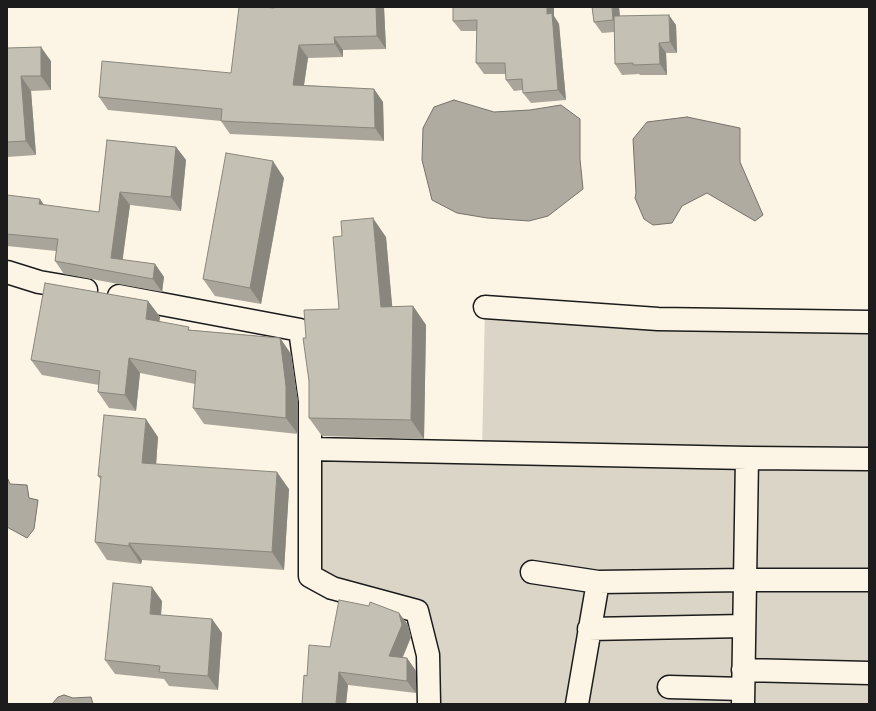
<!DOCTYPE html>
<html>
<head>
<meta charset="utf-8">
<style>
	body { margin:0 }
	#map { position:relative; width:876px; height:711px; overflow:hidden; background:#fcf5e5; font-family:"Indie Flower",sans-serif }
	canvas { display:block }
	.frame { position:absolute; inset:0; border:8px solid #1c1c1c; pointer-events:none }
</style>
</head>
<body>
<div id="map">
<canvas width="876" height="711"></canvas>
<div class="frame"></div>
</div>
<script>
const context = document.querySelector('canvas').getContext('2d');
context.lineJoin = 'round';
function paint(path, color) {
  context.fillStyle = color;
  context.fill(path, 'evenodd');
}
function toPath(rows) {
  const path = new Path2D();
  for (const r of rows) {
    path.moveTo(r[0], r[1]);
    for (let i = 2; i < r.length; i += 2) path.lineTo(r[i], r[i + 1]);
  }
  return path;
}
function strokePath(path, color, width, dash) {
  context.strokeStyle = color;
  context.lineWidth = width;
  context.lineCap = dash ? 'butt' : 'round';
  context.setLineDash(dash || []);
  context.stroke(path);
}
paint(toPath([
	[485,307,869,321,869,704,577,704,588,633,566,704,429,704,417,611,310,576,310,449,482,453]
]), '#dbd5c8');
const water = toPath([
	[454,100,494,112,530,110,561,105,580,119,580,159,583,189,548,216,529,221,487,218,457,213,432,200,422,160,423,128,434,107,454,100],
	[687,117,740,128,740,162,763,215,755,221,707,193,682,206,672,223,653,225,644,219,635,198,636,193,633,139,647,122,687,117],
	[7,477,10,484,27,485,29,498,38,500,34,529,27,538,7,527,7,477],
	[64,695,73,698,91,697,93,704,52,704,58,697,64,695]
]);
paint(water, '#b0aba1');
strokePath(water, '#75726c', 1);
const street = toPath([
	[7,272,39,282,86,290],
	[119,296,300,330,310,401,310,576,332,588,417,611,428,655,429,704],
	[485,307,658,319,869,322],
	[310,449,747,458,869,459],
	[532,572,598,582],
	[589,629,744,626],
	[743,670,869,673],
	[669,687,743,689],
	[577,704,598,582,745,580,869,580],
	[743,704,747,458]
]);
strokePath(street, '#1c1c1c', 25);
strokePath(street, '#fcf5e5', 22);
paint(toPath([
	[274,7,384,7,386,49,343,50,343,57,308,58,304,85,374,89,383,102,384,141,230,134,221,121,108,110,99,97,231,73,274,8],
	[453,7,554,7,554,16,559,24,566,100,531,103,523,93,523,90,514,91,506,80,506,74,484,74,476,63,477,31,461,31,453,21],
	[592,7,619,7,620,16,676,25,677,53,666,53,667,75,640,75,639,74,622,75,615,64,614,32,602,33,594,22],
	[7,48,51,61,51,90,31,91,36,155,7,157],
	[107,140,176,147,186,160,181,211,130,205,122,260,155,264,164,277,162,292,64,274,55,261,56,251,7,246,7,195,44,205,99,212],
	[284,178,261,304,215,296,203,279],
	[386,237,392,307,413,306,426,325,424,439,322,436,309,418,309,381,306,338,339,309],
	[148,301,160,317,159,321,191,330,280,338,291,354,298,402,298,434,204,424,193,408,195,384,140,373,136,411,109,408,98,392,99,385,42,375,31,360],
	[158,437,156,464,289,489,284,570,142,560,141,564,107,560,95,542,101,480,98,476],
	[162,601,161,615,212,619,222,633,218,690,169,686,164,679,115,674,105,660],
	[399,613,408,625,411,637,403,657,407,658,416,671,416,693,348,685,346,704,302,704,307,676,330,647]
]), '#a9a59a');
paint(toPath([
	[376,7,384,7,386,49,377,36],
	[547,7,554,7,554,16,559,24,566,100,558,90,547,14],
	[612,7,619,7,621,31,613,20],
	[669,15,676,25,677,53,670,42],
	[334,37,343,50,343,57,335,44],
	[659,43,666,53,667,75,660,64],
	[299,45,308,58,302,98,293,85],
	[41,47,51,61,51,90,41,76],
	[21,76,31,91,36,155,26,141],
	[374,89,383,102,384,141,375,128],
	[176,147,186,160,181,211,171,197],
	[273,161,284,178,261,304,250,288],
	[120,192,130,205,121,272,111,258],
	[40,199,49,212,39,204],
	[373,218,386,237,394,326,381,307],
	[155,264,164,277,162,292,153,279],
	[148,301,160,317,158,335,146,319],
	[413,306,426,325,424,439,411,420],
	[280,338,291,354,298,402,298,434,286,418],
	[129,358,140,373,136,411,125,395],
	[146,419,158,437,155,480,142,463],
	[277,472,289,489,284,570,272,552],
	[129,543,142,560,141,564,129,546],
	[152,587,162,601,160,628,150,614],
	[399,613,408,625,411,637,398,668,389,656],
	[212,619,222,633,218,690,208,676],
	[407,658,416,671,416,693,407,681],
	[339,672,348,685,346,704,336,704]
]), '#89867d');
const building = toPath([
	[239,7,264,7,274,8,274,7,376,7,377,36,334,37,335,44,299,45,293,85,374,89,375,128,221,121,222,109,99,97,102,61,231,73,239,7],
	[453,7,547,7,547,14,552,13,558,90,523,93,522,79,506,80,505,63,476,63,477,20,453,21,453,7],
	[592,7,612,7,613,20,594,22,592,7],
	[669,15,670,42,659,43,660,64,633,65,633,63,615,64,614,16,669,15],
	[41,47,41,76,21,76,26,141,7,142,7,48,41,47],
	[107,140,176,147,171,197,120,192,111,258,155,264,153,279,55,261,58,239,7,234,7,195,40,199,39,204,99,212,107,140],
	[226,153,273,161,250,288,203,279,226,153],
	[373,218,381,307,413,306,411,420,309,418,309,381,303,338,306,338,304,310,339,309,333,237,342,236,341,221,373,218],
	[45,283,148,301,146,319,189,327,188,330,280,338,286,386,286,418,193,408,196,371,129,358,125,395,98,392,100,371,31,360,45,283],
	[104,415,146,419,142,463,277,472,272,552,129,543,129,546,95,542,101,476,98,476,104,415],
	[113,583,152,587,150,614,212,619,208,676,159,672,160,666,105,660,113,583],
	[339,600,369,606,370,602,399,613,402,625,389,656,407,658,407,681,339,672,336,704,302,704,304,675,307,676,309,645,330,647,339,600]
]);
paint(building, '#c4c0b3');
strokePath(building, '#89867d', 1);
</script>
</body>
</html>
